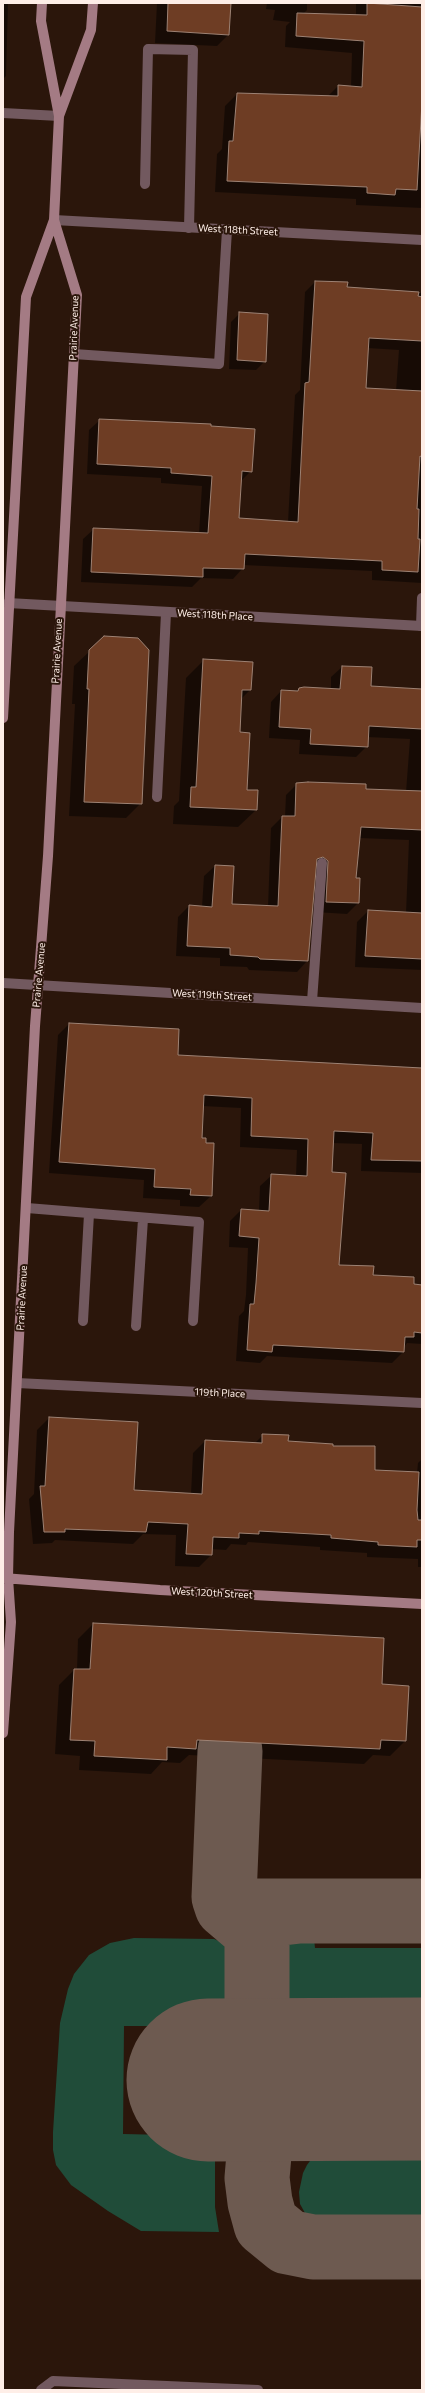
<!DOCTYPE html>
<html>
<head>
<meta charset="utf-8">
<style>
	body { margin:0 }
	#map { position:relative; width:425px; height:2393px; overflow:hidden; background:#2b160b; font-family:Commissioner,sans-serif }
	canvas { display:block }
	.frame { position:absolute; inset:0; border:4px solid #feeee7; pointer-events:none }
</style>
</head>
<body>
<div id="map">
<canvas width="425" height="2393"></canvas>
<div class="frame"></div>
</div>
<script>
const context = document.querySelector('canvas').getContext('2d');
context.lineJoin = 'round';
function paint(path, color) {
  context.fillStyle = color;
  context.fill(path, 'evenodd');
}
function toPath(rows) {
  const path = new Path2D();
  for (const r of rows) {
    path.moveTo(r[0], r[1]);
    for (let i = 2; i < r.length; i += 2) path.lineTo(r[i], r[i + 1]);
  }
  return path;
}
function strokePath(path, color, width, dash) {
  context.strokeStyle = color;
  context.lineWidth = width;
  context.lineCap = dash ? 'butt' : 'round';
  context.setLineDash(dash || []);
  context.stroke(path);
}
function drawText(font, color, halo, rows, align = 'center') {
  context.font = font + ' Commissioner,sans-serif';
  context.lineWidth = 4;
  context.setLineDash([]);
  context.textBaseline = 'middle';
  context.strokeStyle = halo;
  context.fillStyle = color;
  for (const [text, x, y, turn = 0] of rows) {
    context.save();
    context.translate(x, y);
    context.rotate((+turn || 0) * Math.PI / 180);
    context.textAlign = isNaN(turn) ? turn : align;
    if (halo) context.strokeText(text, 0, 0);
    context.fillText(text, 0, 0);
    context.restore();
  }
}
paint(toPath([
	[134,1938,214,1939,226,1944,234,1952,237,1958,236,2004,232,2015,224,2023,207,2026,124,2026,123,2134,215,2136,215,2207,219,2232,141,2231,108,2211,71,2185,56,2165,53,2150,53,2132,60,2023,68,1989,74,1974,89,1955,110,1943],
	[314,1938,315,1948,422,1948,422,2011,304,2011,303,2026,293,2026,288,2023,278,2012,275,2003,275,1963,277,1956,285,1944,293,1940],
	[359,2134,359,2151,422,2150,422,2223,321,2223,305,2213,300,2204,299,2192,303,2173,307,2165,315,2154,335,2139]
]), '#204c39');
paint(toPath([
	[3,3,8,3,6,76,3,79],
	[157,3,230,3,229,34,217,46,155,43],
	[267,3,307,3,307,10,303,14,356,15,356,3,422,3,422,208,356,205,356,199,215,192,217,154,222,149,225,106,237,94,328,96,338,86,351,87,352,53,285,47,286,26,290,22,273,20,275,10,266,9],
	[315,282,346,288,422,293,422,583,372,580,372,571,243,565,243,568,233,579,201,578,192,587,81,582,83,539,94,529,199,534,202,486,161,483,161,478,87,474,89,430,100,420,251,471,241,481,238,519,288,522,295,395,300,390,305,292],
	[367,348,399,350,396,391,365,389],
	[240,313,265,361,256,370,229,369,231,322],
	[90,651,141,803,126,818,69,816,75,704,72,704,74,666],
	[204,660,250,690,241,699,239,733,246,791,256,810,238,827,173,824,174,806,179,801,186,678],
	[342,667,370,687,422,691,422,970,355,967,357,922,368,911,406,913,409,840,359,838,355,879,359,879,358,903,347,914,315,912,318,871,315,869,307,961,297,972,249,970,247,967,220,966,220,958,176,956,178,917,189,906,202,907,204,876,215,866,233,866,231,905,268,907,271,828,282,817,285,817,286,795,297,784,406,792,410,739,367,737,367,746,356,757,299,754,300,740,269,738,271,702,281,691,331,689,331,677],
	[69,1024,177,1056,422,1069,422,1173,361,1171,362,1144,332,1143,331,1173,338,1266,372,1276,422,1286,422,1344,407,1343,404,1347,403,1352,392,1363,267,1356,260,1363,236,1361,239,1316,244,1311,246,1295,248,1248,229,1247,230,1221,241,1210,259,1211,260,1186,272,1175,296,1176,297,1150,240,1147,241,1108,202,1106,200,1139,205,1144,213,1144,211,1196,199,1207,180,1206,180,1200,143,1198,144,1180,49,1173,58,1035],
	[49,1418,133,1491,191,1494,193,1453,205,1441,254,1444,263,1435,287,1442,332,1447,374,1471,417,1473,418,1463,422,1459,422,1567,418,1567,418,1559,367,1557,367,1553,320,1550,320,1547,248,1542,246,1545,231,1544,226,1550,211,1549,211,1555,199,1567,175,1566,176,1535,143,1534,133,1544,55,1540,52,1543,33,1544,29,1499,34,1494,37,1430],
	[93,1624,405,1741,390,1756,373,1755,364,1764,189,1755,180,1763,162,1762,151,1774,79,1770,80,1756,55,1754,59,1685,74,1670,77,1670,78,1639]
]), '#0007');
strokePath(toPath([
	[230,1751,224,1897,227,1906,254,1929],
	[224,1897,235,1908,247,1911,422,1911],
	[299,1911,282,1913,270,1917,261,1927,257,1940,257,2029,262,2046,274,2062,293,2072,343,2079,312,2088,291,2099,272,2118,260,2143,257,2178,260,2202,266,2224,288,2242,313,2247,422,2247]
]), '#6d5a50', 65);
strokePath(toPath([
	[208,2080,422,2079]
]), '#6d5a50', 163);
const building = toPath([
	[168,3,231,3,229,35,167,31,168,3],
	[367,3,422,7,422,102,417,190,396,189,395,195,367,193,367,187,227,181,229,141,233,141,237,93,338,96,338,85,362,87,364,41,296,36,297,13,367,15,367,3],
	[315,281,348,282,347,287,419,292,418,296,422,297,422,341,369,338,366,388,422,391,422,457,420,456,417,509,419,509,418,539,420,539,418,572,382,570,382,561,245,554,244,569,203,568,203,577,91,572,93,528,208,533,212,476,171,473,171,468,97,464,99,419,211,424,211,426,255,429,252,472,242,471,239,518,298,522,305,383,309,382,315,281],
	[239,312,268,314,266,362,237,360,239,312],
	[104,636,138,638,149,650,142,804,84,802,89,689,87,689,89,650,104,636],
	[203,659,253,662,251,690,242,690,240,732,250,733,247,790,258,790,257,810,190,807,191,787,196,787,203,659],
	[342,666,372,667,371,686,422,689,422,729,369,726,368,747,310,744,311,729,279,727,281,690,298,691,299,688,304,687,340,689,342,666],
	[308,782,366,784,366,789,422,791,422,830,361,827,356,878,360,878,359,903,326,902,328,861,323,857,317,859,308,961,260,959,258,957,230,955,230,948,187,946,189,905,212,907,215,865,234,866,232,904,278,906,282,816,295,816,296,783,308,782],
	[368,910,422,913,422,959,365,956,368,910],
	[69,1023,179,1029,178,1055,422,1068,422,1161,371,1160,373,1133,334,1131,332,1172,346,1173,339,1265,374,1266,373,1275,414,1277,414,1284,422,1285,422,1333,414,1332,414,1337,405,1337,404,1352,273,1345,272,1352,247,1350,250,1304,254,1304,256,1283,259,1238,239,1236,241,1209,269,1211,271,1174,307,1176,308,1139,251,1136,252,1098,204,1095,202,1138,206,1138,206,1143,214,1143,212,1196,190,1195,191,1189,154,1187,155,1169,59,1162,69,1023],
	[49,1417,138,1422,134,1490,202,1494,205,1440,262,1443,262,1434,289,1435,288,1441,333,1444,333,1446,375,1446,375,1470,419,1472,417,1510,418,1520,422,1520,422,1540,417,1540,417,1547,378,1545,378,1542,331,1538,331,1535,259,1531,259,1534,239,1533,239,1538,213,1537,212,1555,186,1554,188,1524,148,1522,146,1532,65,1529,65,1532,44,1532,40,1486,45,1486,49,1417],
	[93,1623,384,1638,382,1684,409,1686,406,1741,381,1740,380,1749,197,1740,196,1749,167,1747,167,1760,94,1756,95,1741,70,1740,74,1669,90,1669,93,1623]
]);
paint(building, '#6e3d24');
strokePath(building, '#9d8274', 1);
strokePath(toPath([
	[145,184,148,49,193,50,189,228],
	[74,354,219,364,227,230],
	[421,626,422,598],
	[157,797,166,613],
	[312,1001,322,863],
	[27,1208,199,1222,193,1321],
	[83,1321,89,1214],
	[136,1326,143,1219],
	[41,2390,53,2381,258,2390]
]), '#72595f', 10);
strokePath(toPath([
	[54,220,422,240],
	[8,603,422,626],
	[3,983,422,1008],
	[17,1383,422,1403]
]), '#72595f', 10);
strokePath(toPath([
	[3,113,59,116]
]), '#72595f', 10);
strokePath(toPath([
	[59,116,91,30,93,3],
	[3,718,26,297,54,220,59,116,41,21,42,3],
	[3,1578,160,1590,422,1604],
	[3,1733,11,1622,8,1578,9,1532,35,1026,48,856,77,295,54,220]
]), '#a47b84', 10);
drawText('10px', '#feeee7', '#2b160b', [
	["West 118th Street",238,230,3],
	["Prairie Avenue",74,328,-88],
	["West 118th Place",215,615,3],
	["Prairie Avenue",57,651,-87],
	["Prairie Avenue",39,975,-85],
	["West 119th Street",212,995,3],
	["Prairie Avenue",22,1298,-87],
	["119th Place",220,1393,3],
	["West 120th Street",212,1593,3]
]);
</script>
</body>
</html>
